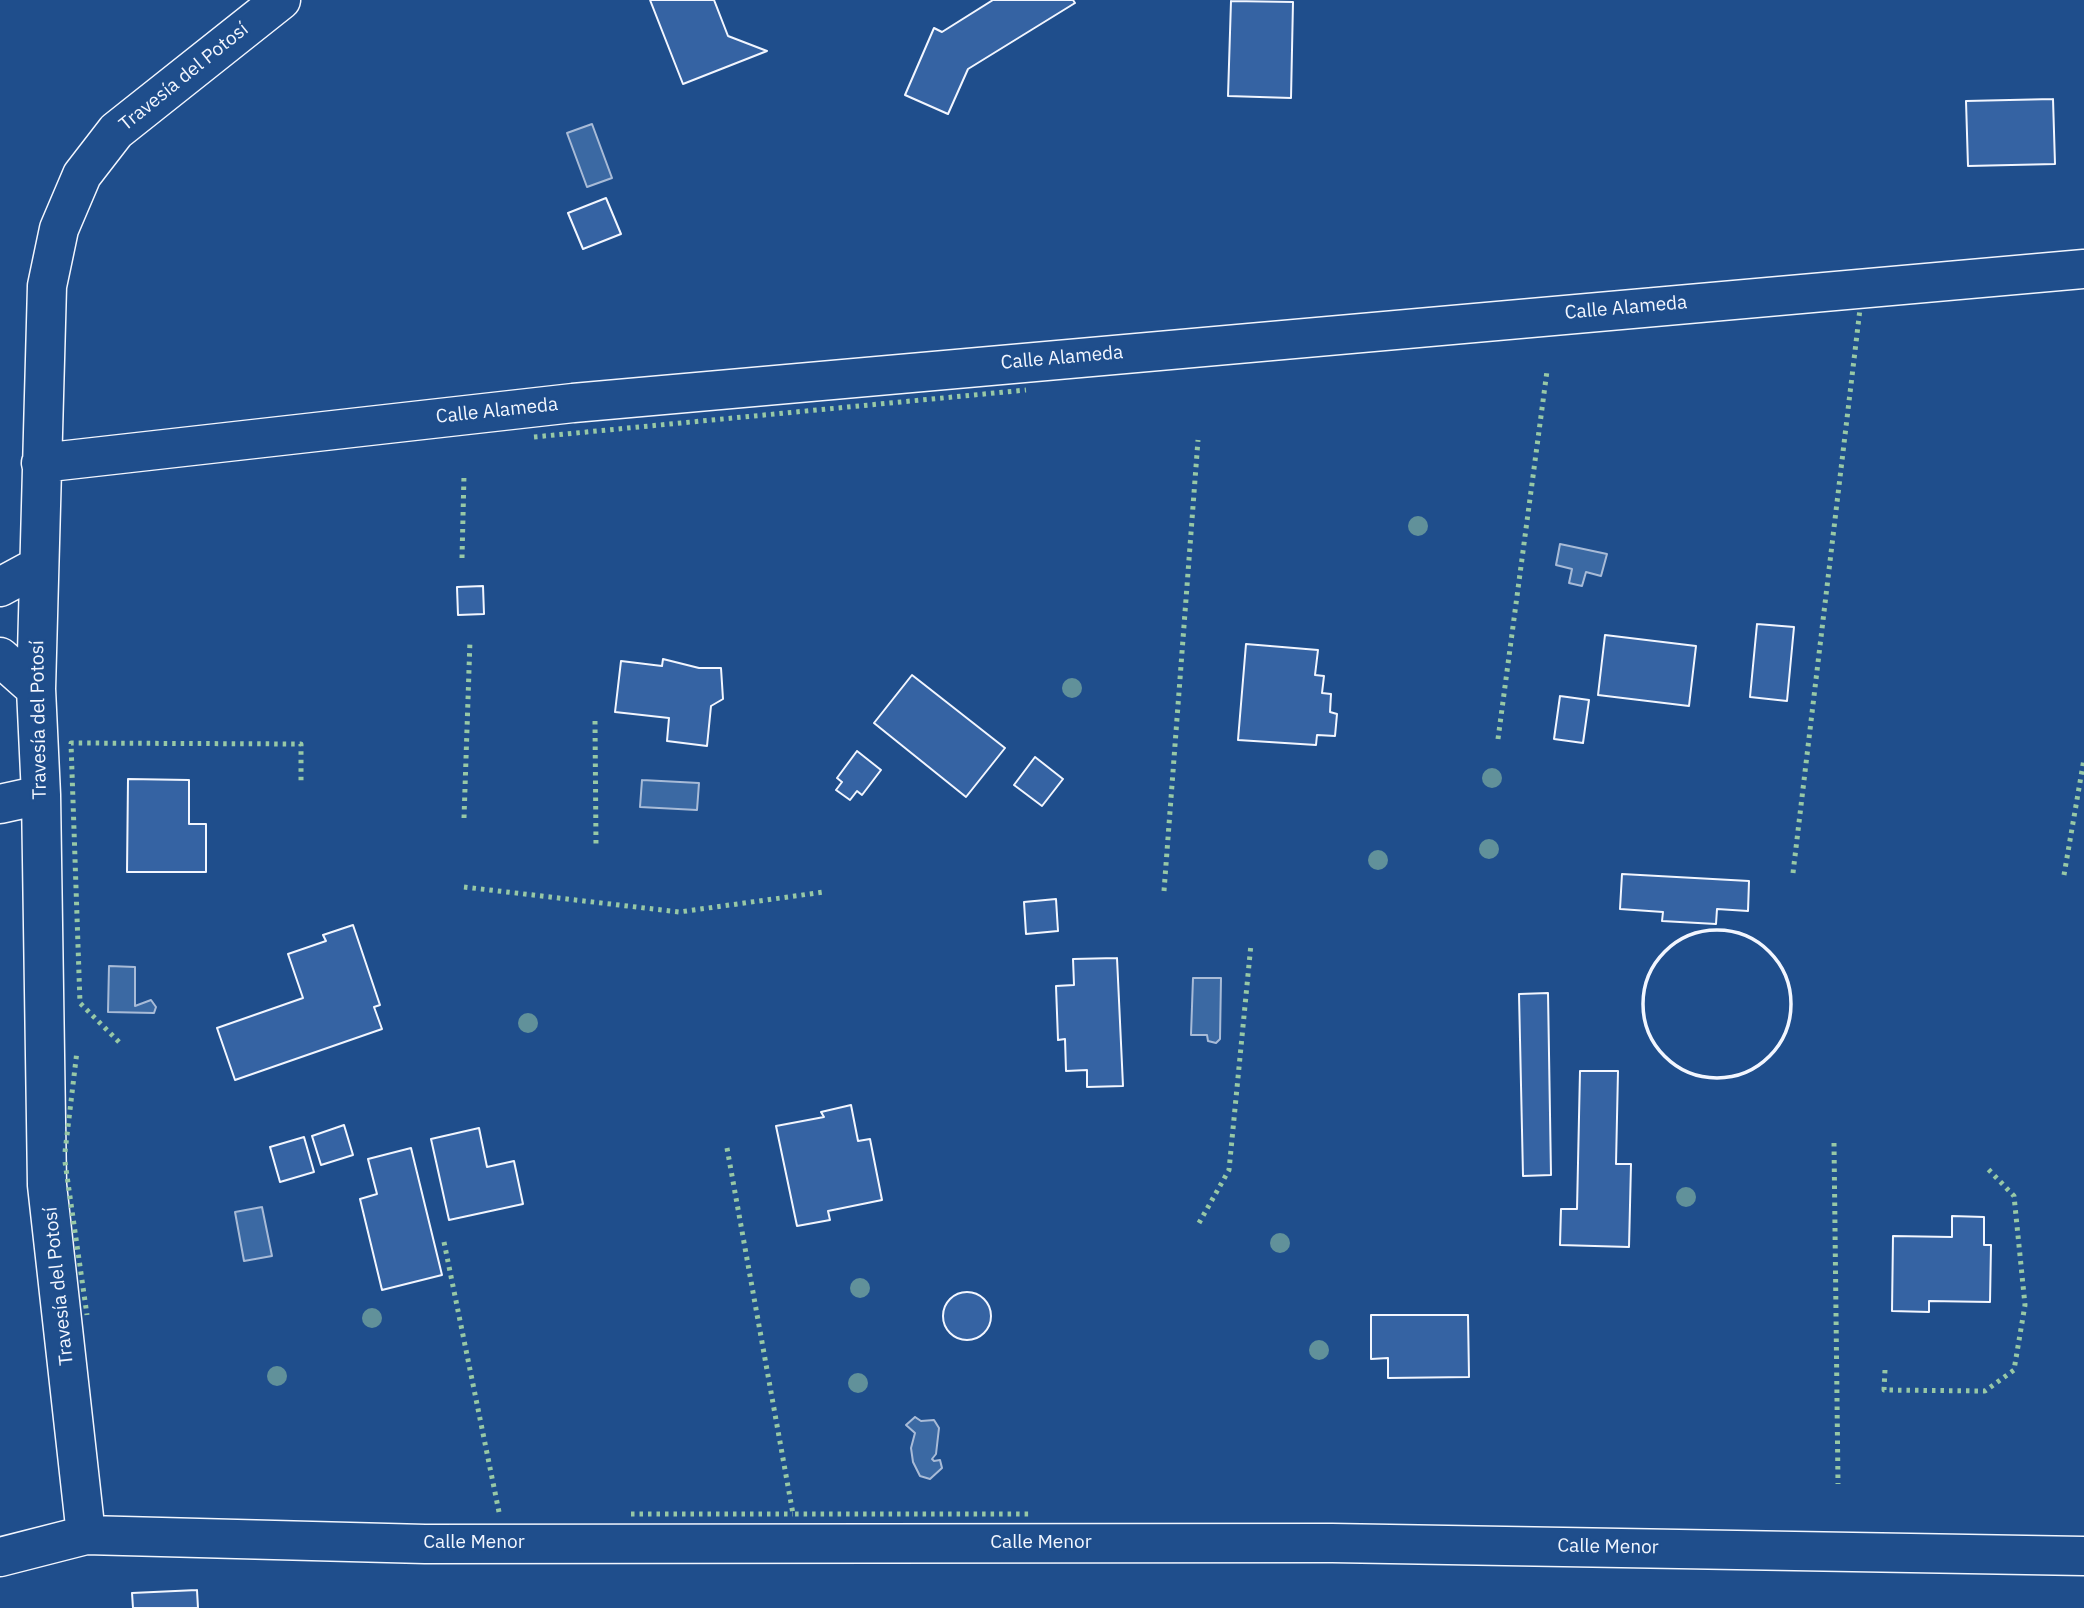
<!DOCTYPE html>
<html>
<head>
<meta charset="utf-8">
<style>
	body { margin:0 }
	canvas { display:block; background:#1f4e8c }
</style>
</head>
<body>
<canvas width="2084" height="1608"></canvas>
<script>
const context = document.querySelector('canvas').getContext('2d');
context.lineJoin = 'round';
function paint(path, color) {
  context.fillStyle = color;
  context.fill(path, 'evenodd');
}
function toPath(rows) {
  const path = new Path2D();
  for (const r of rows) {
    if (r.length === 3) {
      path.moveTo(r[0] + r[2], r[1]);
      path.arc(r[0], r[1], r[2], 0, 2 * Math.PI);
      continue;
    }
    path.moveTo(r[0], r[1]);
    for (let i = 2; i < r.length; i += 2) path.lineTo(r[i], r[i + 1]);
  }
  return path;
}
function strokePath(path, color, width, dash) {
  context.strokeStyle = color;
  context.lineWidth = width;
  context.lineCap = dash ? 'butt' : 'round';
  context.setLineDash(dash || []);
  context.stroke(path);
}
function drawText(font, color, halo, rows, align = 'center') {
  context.font = font + ' "IBM Plex Sans",sans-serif';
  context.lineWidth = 5;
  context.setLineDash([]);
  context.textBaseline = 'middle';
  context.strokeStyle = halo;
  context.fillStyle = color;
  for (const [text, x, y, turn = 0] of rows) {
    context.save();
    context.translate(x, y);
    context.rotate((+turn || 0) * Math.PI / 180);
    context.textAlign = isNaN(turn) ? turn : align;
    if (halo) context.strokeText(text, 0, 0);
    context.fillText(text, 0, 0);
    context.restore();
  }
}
const water = toPath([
	[592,124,612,178,587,187,567,133,592,124],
	[1560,544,1607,554,1601,576,1586,572,1582,586,1569,583,1572,569,1556,565,1560,544],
	[642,780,699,783,697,810,640,807,642,780],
	[109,966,135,967,135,1006,151,1000,156,1007,154,1013,108,1012,109,966],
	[1193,978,1221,978,1220,1039,1216,1043,1208,1041,1207,1035,1191,1035,1193,978],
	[262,1207,272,1256,244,1261,235,1212,262,1207],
	[915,1417,921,1421,934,1420,939,1428,936,1454,932,1459,934,1461,940,1460,942,1468,930,1479,920,1476,913,1462,911,1448,915,1433,906,1425,915,1417]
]);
paint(water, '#3b69a3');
strokePath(water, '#a8bbd7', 2);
const building = toPath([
	[650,0,714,0,728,36,767,51,683,84,650,0],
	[993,0,1073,0,1075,3,968,69,948,114,905,95,934,28,942,32,993,0],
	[1231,1,1293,2,1291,98,1228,96,1231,1],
	[2053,99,2055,164,1968,166,1966,101,2053,99],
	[606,198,621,234,583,249,568,213,606,198],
	[483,586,484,614,458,615,457,587,483,586],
	[1757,624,1794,627,1787,701,1750,697,1757,624],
	[1605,635,1696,646,1689,706,1598,695,1605,635],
	[1246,644,1318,650,1315,675,1324,676,1322,693,1331,694,1330,712,1337,714,1335,736,1317,735,1316,745,1238,740,1246,644],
	[663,659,699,668,721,668,723,699,711,706,707,746,667,741,669,718,615,712,621,661,662,666,663,659],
	[912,675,1005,748,966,797,874,723,912,675],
	[1560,696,1589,700,1583,743,1554,739,1560,696],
	[857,751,881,770,862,795,857,791,850,800,836,790,842,782,837,778,857,751],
	[1035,757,1063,779,1042,806,1014,785,1035,757],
	[128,779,189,780,189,824,206,824,206,872,127,872,128,779],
	[1622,874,1749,881,1748,911,1717,909,1716,924,1662,921,1663,912,1620,909,1622,874],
	[1056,899,1058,931,1026,934,1024,902,1056,899],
	[353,925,380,1005,374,1007,382,1029,235,1080,217,1028,303,998,288,954,326,941,323,935,353,925],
	[1117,958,1123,1086,1087,1087,1087,1070,1066,1071,1065,1039,1058,1040,1056,986,1074,985,1073,959,1117,958],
	[1548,993,1551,1175,1523,1176,1519,994,1548,993],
	[1580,1071,1618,1071,1616,1164,1631,1164,1629,1247,1560,1245,1561,1209,1577,1209,1580,1071],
	[851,1105,858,1141,870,1139,882,1200,828,1211,830,1220,797,1226,776,1126,824,1117,821,1112,851,1105],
	[344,1125,353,1155,321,1165,312,1136,344,1125],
	[479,1128,487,1167,514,1161,523,1204,449,1220,431,1139,479,1128],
	[304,1137,314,1172,280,1182,270,1147,304,1137],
	[411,1148,442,1275,382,1290,360,1199,377,1194,368,1159,411,1148],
	[1952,1216,1984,1217,1984,1245,1991,1245,1990,1302,1929,1301,1929,1312,1892,1311,1893,1236,1952,1237,1952,1216],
	[967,1316,24],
	[1371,1315,1468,1315,1469,1377,1388,1378,1388,1358,1371,1359,1371,1315],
	[197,1590,198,1608,133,1608,132,1593,197,1590]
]);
paint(building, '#3563a3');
strokePath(building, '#f2f6ff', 2);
const minor = toPath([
	[41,463,573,403,2084,269],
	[0,587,39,566],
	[0,657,36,689],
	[0,804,41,795],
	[86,1535,47,1185,41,795,36,689,47,286,59,229,82,175,116,131,281,0],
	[0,1557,86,1535,425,1544,1332,1543,2084,1556]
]);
strokePath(minor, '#f2f6ff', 41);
strokePath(minor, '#1f4e8c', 38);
strokePath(toPath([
	[534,437,1026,390],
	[462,558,464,475],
	[595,721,596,846],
	[1498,739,1547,371],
	[464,818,470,640],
	[1793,873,1860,309],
	[2064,875,2084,759],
	[464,887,679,912,824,892],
	[1164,891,1198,440],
	[119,1042,80,1003,71,743,301,744,301,781],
	[1834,1143,1838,1484],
	[727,1148,793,1514,1032,1514],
	[65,1152,77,1051],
	[65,1162,87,1315],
	[1199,1223,1229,1170,1251,944],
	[444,1242,499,1512],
	[1885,1370,1884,1390,1985,1391,2014,1370,2025,1305,2014,1196,1988,1169],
	[631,1514,793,1514]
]), '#97c8a6', 5, [3.5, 5]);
strokePath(toPath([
	[1717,1004,74]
]), '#f2f6ff', 3.5);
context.fillStyle = '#61919a';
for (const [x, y] of [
	[1418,526],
	[1072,688],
	[1492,778],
	[1489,849],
	[1378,860],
	[528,1023],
	[1686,1197],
	[1280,1243],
	[860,1288],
	[372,1318],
	[1319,1350],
	[277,1376],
	[858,1383]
]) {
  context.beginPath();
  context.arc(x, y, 10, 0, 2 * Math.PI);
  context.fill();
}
drawText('19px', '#f2f6ff', '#1f4e8c', [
	["Travesía del Potosí",184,77,-39],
	["Calle Alameda",1626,308,-5],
	["Calle Alameda",1062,358,-5],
	["Calle Alameda",497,411,-6],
	["Travesía del Potosí",39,720,-91],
	["Travesía del Potosí",59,1286,-96],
	["Calle Menor",474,1543],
	["Calle Menor",1041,1543],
	["Calle Menor",1608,1547,1]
]);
</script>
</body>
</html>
